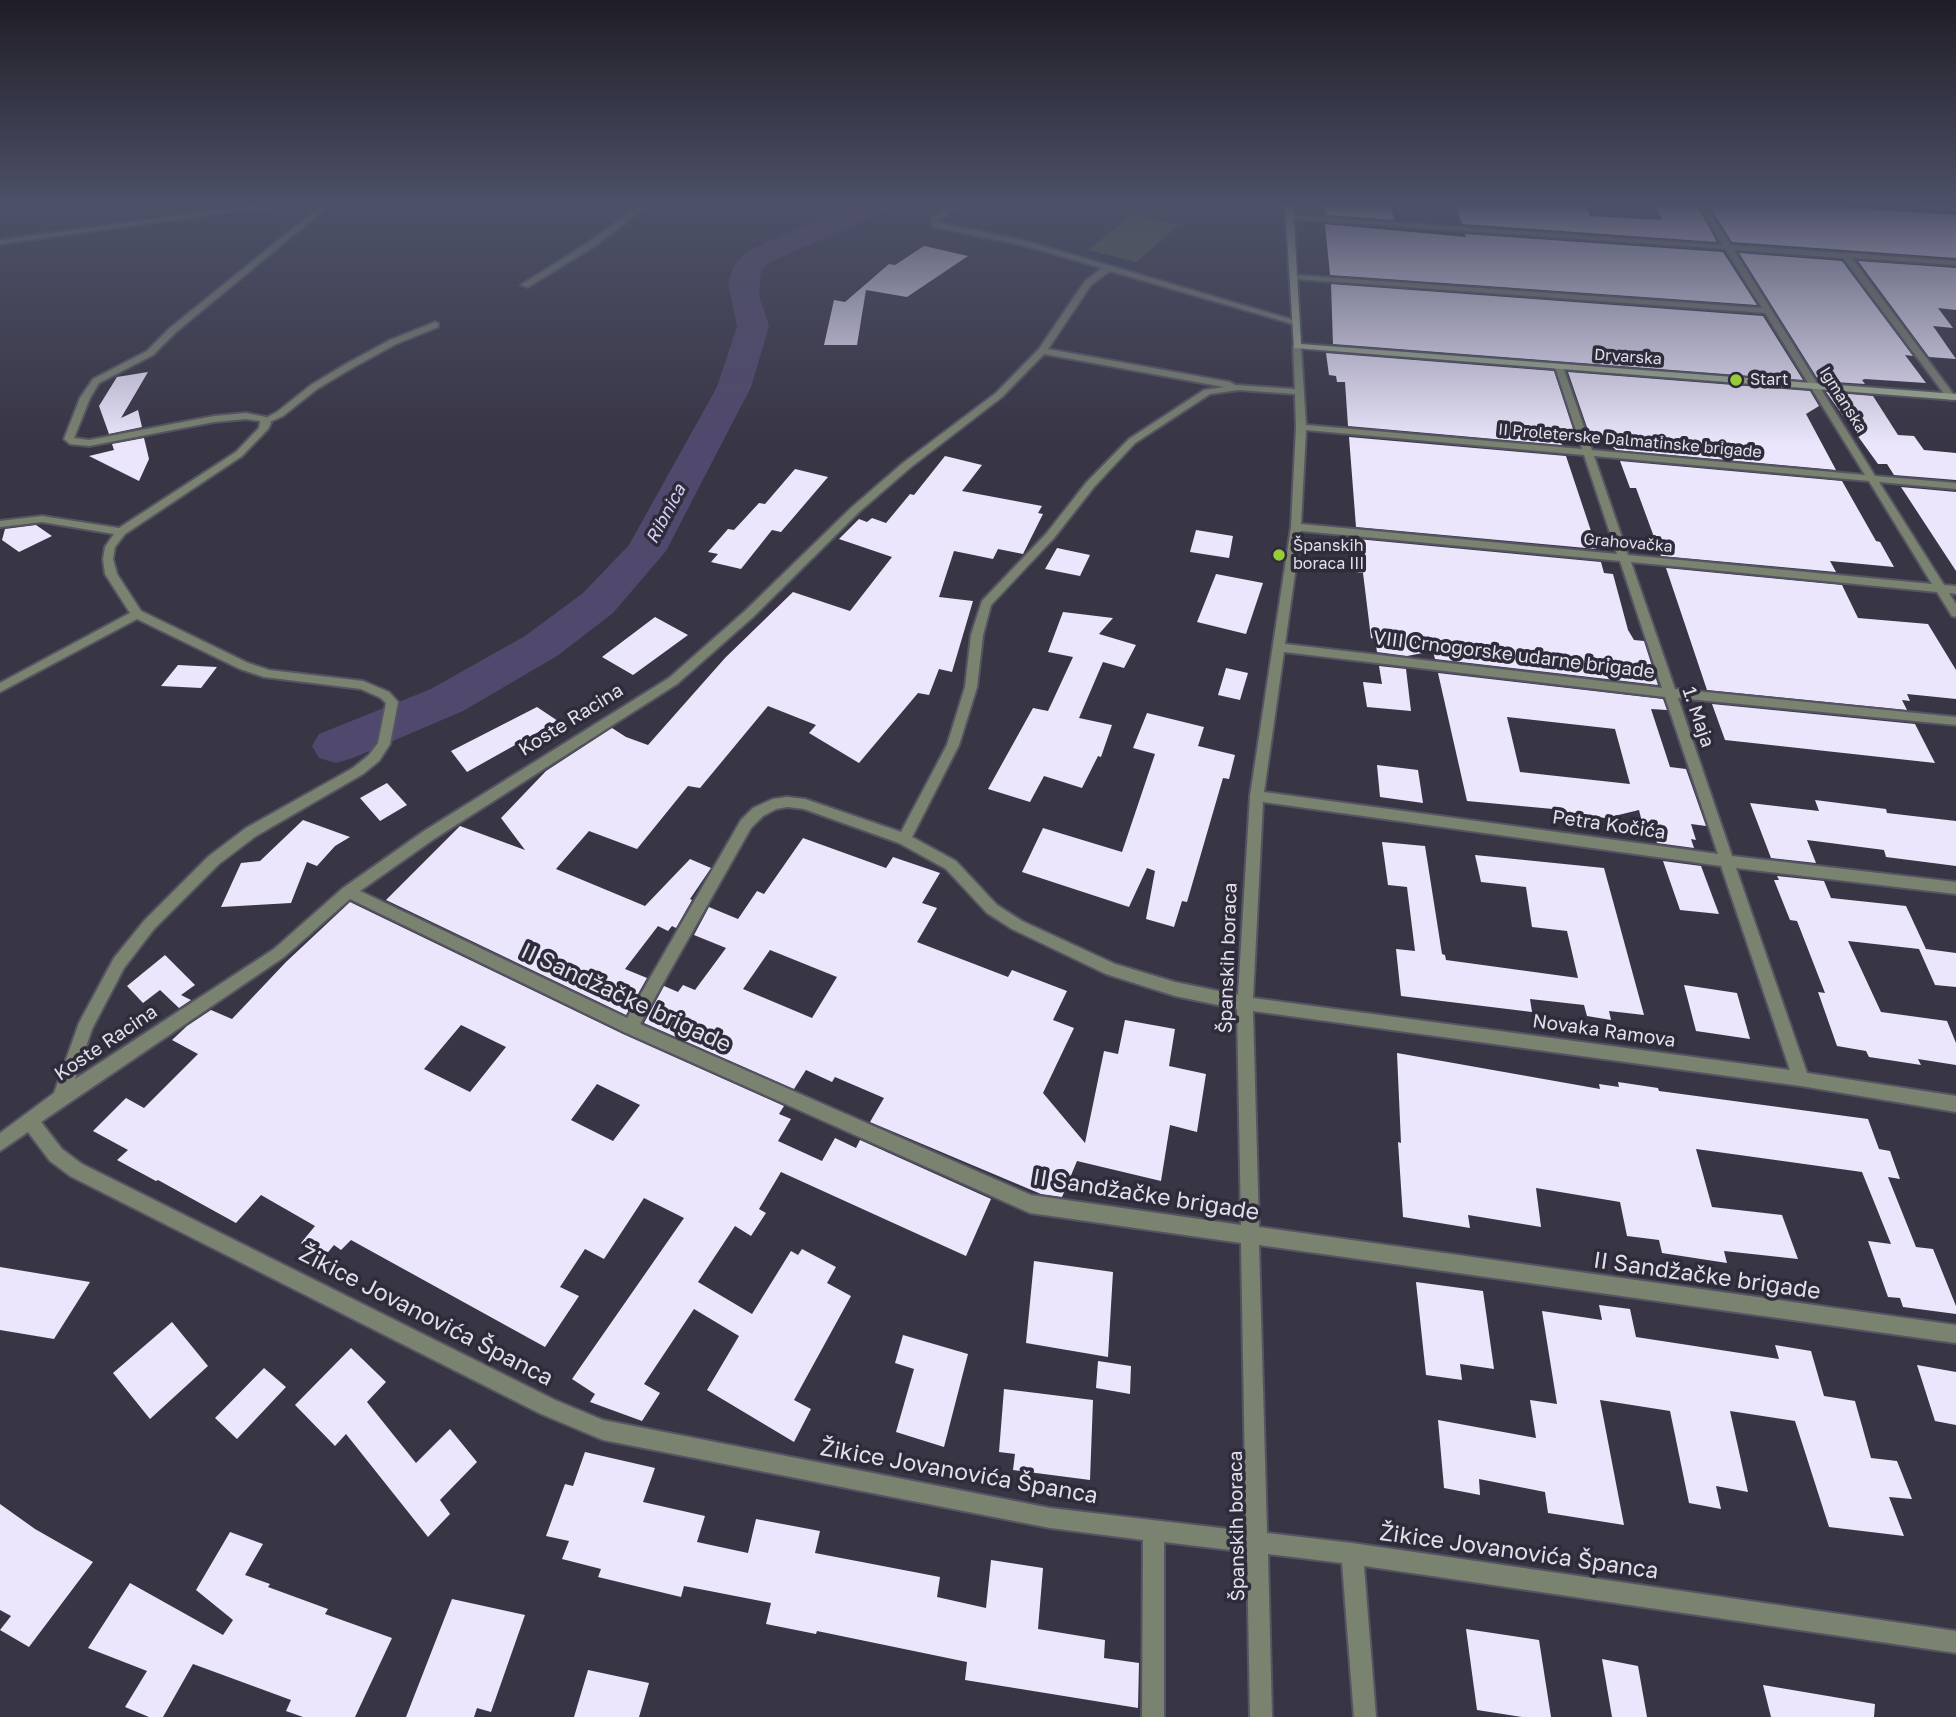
<!DOCTYPE html>
<html>
<head>
<meta charset="utf-8">
<style>
	body { margin:0 }
	canvas { display:block; background:#383545 }
</style>
</head>
<body>
<canvas width="1956" height="1717"></canvas>
<script>
const context = document.querySelector('canvas').getContext('2d');
context.lineJoin = 'round';
function paint(path, color) {
  context.fillStyle = color;
  context.fill(path, 'evenodd');
}
function toPath(rows) {
  const path = new Path2D();
  for (const r of rows) {
    path.moveTo(r[0], r[1]);
    for (let i = 2; i < r.length; i += 2) path.lineTo(r[i], r[i + 1]);
  }
  return path;
}
function strokePath(path, color, width, dash) {
  context.strokeStyle = color;
  context.lineWidth = width;
  context.lineCap = dash ? 'butt' : 'round';
  context.setLineDash(dash || []);
  context.stroke(path);
}
function drawText(font, color, halo, rows, align = 'center') {
  context.font = font + ' "Golos Text",sans-serif';
  context.lineWidth = 7;
  context.setLineDash([]);
  context.textBaseline = 'middle';
  context.strokeStyle = halo;
  context.fillStyle = color;
  for (const [text, x, y, turn = 0] of rows) {
    context.save();
    context.translate(x, y);
    context.rotate((+turn || 0) * Math.PI / 180);
    context.textAlign = isNaN(turn) ? turn : align;
    if (halo) context.strokeText(text, 0, 0);
    context.fillText(text, 0, 0);
    context.restore();
  }
}
paint(toPath([
	[1133,214,1179,225,1136,262,1088,250]
]), '#566641');
paint(toPath([
	[853,204,890,204,887,210,766,264,761,271,759,295,769,326,751,387,666,551,613,613,557,656,463,711,353,758,336,763,319,758,312,746,319,734,431,689,525,636,583,593,629,545,717,387,737,326,728,282,735,264,746,252,853,204]
]), '#51486d');
paint(toPath([
	[1325,204,1391,207,1394,220,1325,215],
	[1455,204,1585,204,1590,216,1662,220,1654,204,1696,204,1717,242,1462,224],
	[1708,204,1794,204,1956,215,1956,258,1732,242],
	[1325,224,1466,237,1465,234,1723,252,1757,305,1330,275],
	[924,246,968,256,907,297,866,290,857,345,824,345,834,300,845,302,889,264,895,265],
	[1739,253,1842,261,1913,356,1905,355,1926,383,1865,379,1862,380,1865,384,1819,381],
	[1858,261,1956,268,1956,310,1938,308,1953,328,1933,326,1956,359,1929,357],
	[1331,284,1763,316,1803,380,1333,344],
	[1326,353,1554,371,1576,438,1560,437,1562,445,1348,426,1345,382,1337,382,1336,376,1329,375],
	[148,372,121,418,138,410,142,427,109,434,99,406,117,377],
	[1568,372,1810,391,1819,406,1806,414,1836,470,1616,450,1606,440,1591,439],
	[1826,392,1873,396,1898,435,1914,436,1924,450,1956,453,1956,480,1894,475,1887,464,1878,464],
	[1349,437,1566,456,1597,549,1356,527],
	[144,438,149,459,139,481,89,456,114,450,112,444],
	[945,456,982,465,962,491,1042,506,1038,513,1043,514,1023,554,998,549,993,559,954,551,939,597,973,601,952,672,939,669,929,695,918,693,859,763,809,733,816,725,768,706,700,788,688,786,637,849,589,831,556,869,645,906,690,859,711,868,690,899,692,900,676,928,672,926,668,931,658,926,625,969,647,978,626,1015,386,900,460,826,525,850,501,818,546,771,612,728,626,737,648,745,725,658,793,592,850,611,892,557,839,539,859,519,867,522,872,518,886,523,910,494,914,495],
	[1620,461,1842,481,1876,541,1880,542,1894,567,1830,561,1836,572,1661,556,1636,488,1630,488],
	[795,469,828,477,781,532,772,530,741,569,711,562,718,554,708,552,728,529,734,530,759,503,765,504],
	[1901,487,1956,492,1956,571],
	[36,525,52,536,19,552,2,540,5,529],
	[1196,530,1233,536,1229,558,1190,552],
	[1357,539,1601,562,1604,573,1613,574,1628,630,1634,640,1644,641,1658,685,1435,659,1433,651,1407,656,1377,652,1375,639,1371,638,1363,573,1355,572,1354,541,1357,542],
	[1057,548,1090,555,1080,576,1045,569],
	[1666,568,1842,585,1858,618,1928,624,1956,670,1956,699,1907,694,1910,701,1902,700,1907,710,1707,690],
	[1216,574,1263,583,1246,634,1197,622],
	[1063,612,1113,618,1099,634,1136,645,1124,668,1103,662,1079,718,1112,725,1101,757,1098,756,1082,788,1044,776,1030,802,988,789,1033,708,1048,711,1073,657,1048,652],
	[655,617,688,635,633,675,602,657],
	[178,665,217,667,201,688,161,686],
	[1379,666,1406,669,1411,711,1367,707,1363,682,1382,684],
	[1226,668,1248,673,1240,700,1218,695],
	[1438,673,1663,699,1667,710,1651,709,1670,767,1686,769,1706,826,1691,824,1696,840,1691,839,1694,848,1657,843,1653,831,1647,830,1645,823,1642,822,1639,810,1606,818,1554,813,1553,809,1467,801],
	[1507,717,1615,729,1630,784,1520,772],
	[1712,704,1915,724,1935,763,1725,740],
	[537,707,558,721,467,772,451,751],
	[1147,713,1204,727,1198,746,1235,755,1229,779,1223,778,1187,902,1182,901,1174,927,1146,919,1155,871,1147,868,1129,907,1022,872,1043,828,1122,852,1155,754,1133,748],
	[1377,765,1418,770,1423,803,1380,797],
	[387,783,407,805,380,821,360,798],
	[1815,800,1886,809,1887,813,1956,821,1956,866,1886,857,1884,850,1807,840,1816,863,1771,858,1750,803,1819,811],
	[303,820,350,837,335,846,317,866,307,862,291,903,221,907,241,863,260,861],
	[803,838,886,868,893,857,940,873,922,903,937,908,917,942,1008,977,1012,970,1067,991,1053,1020,1074,1028,1043,1093,1085,1143,1104,1051,1118,1054,1125,1020,1175,1029,1169,1066,1206,1074,1197,1132,1170,1125,1161,1181,1077,1161,1062,1197,1041,1194,870,1122,884,1098,835,1077,832,1082,806,1070,794,1089,644,1023,664,986,678,992,683,985,695,990,726,948,694,935,709,907,738,919,757,891,764,894],
	[770,950,837,977,812,1018,743,989],
	[1382,842,1425,846,1442,954,1445,955,1446,960,1578,978,1567,931,1532,927,1526,887,1481,882,1475,855,1604,868,1644,1015,1609,1011,1611,1020,1587,1016,1584,1005,1530,999,1532,1012,1401,996,1396,949,1415,951,1407,887,1388,885],
	[1663,861,1701,866,1719,914,1680,910],
	[1777,876,1824,881,1831,898,1906,906,1926,949,1956,953,1956,987,1935,985,1919,949,1848,941,1881,1012,1947,1021,1956,1043,1956,1065,1918,1059,1921,1065,1869,1057,1866,1051,1837,1046,1818,992,1825,993,1797,921,1790,920,1774,880,1779,880],
	[350,902,623,1034,784,1106,779,1114,791,1119,778,1141,822,1161,835,1138,856,1148,860,1140,991,1199,966,1256,781,1172,759,1209,766,1213,751,1236,735,1226,698,1282,752,1314,791,1251,798,1255,802,1249,836,1267,827,1283,851,1296,794,1400,811,1409,794,1442,707,1390,739,1336,694,1309,644,1384,660,1393,642,1421,590,1402,595,1394,572,1379,684,1218,644,1198,604,1259,585,1249,560,1287,579,1296,545,1347,351,1240,341,1250,334,1245,324,1257,301,1243,315,1226,261,1195,236,1223,158,1180,156,1181,117,1160,128,1150,93,1131,126,1098,144,1108,198,1054,172,1040,187,1026,211,1010,232,1019,286,962],
	[461,1025,506,1047,470,1092,424,1069],
	[597,1084,640,1105,613,1141,571,1120],
	[165,955,195,985,181,995,191,1000,179,1008,160,990,143,1003,127,986],
	[1684,985,1737,993,1750,1039,1696,1031],
	[1397,1053,1600,1089,1599,1084,1619,1087,1618,1082,1658,1088,1659,1091,1868,1119,1879,1149,1890,1151,1900,1179,1888,1177,1916,1247,1933,1249,1956,1306,1956,1314,1903,1307,1900,1298,1888,1297,1868,1241,1891,1244,1862,1172,1696,1149,1712,1207,1782,1215,1798,1259,1724,1251,1727,1263,1662,1253,1659,1240,1627,1236,1620,1202,1536,1188,1541,1227,1468,1215,1470,1228,1403,1217,1398,1142,1401,1143],
	[1034,1261,1113,1272,1108,1357,1026,1343],
	[0,1267,90,1282,54,1339,0,1330],
	[1416,1282,1483,1291,1494,1369,1460,1364,1462,1380,1426,1375],
	[1599,1305,1630,1309,1636,1337,1779,1359,1775,1345,1811,1351,1824,1396,1855,1401,1871,1458,1897,1461,1912,1499,1889,1497,1904,1536,1829,1527,1795,1421,1730,1411,1748,1492,1716,1486,1721,1509,1689,1503,1670,1411,1600,1400,1624,1525,1548,1513,1545,1492,1479,1479,1480,1495,1444,1488,1438,1420,1536,1438,1530,1400,1557,1404,1542,1311,1602,1320],
	[172,1322,208,1366,150,1419,113,1373],
	[903,1335,968,1354,944,1447,896,1432,914,1369,895,1363],
	[351,1348,386,1382,367,1402,416,1463,450,1429,477,1462,440,1500,450,1514,428,1537,346,1434,335,1446,295,1405],
	[1098,1361,1131,1366,1130,1394,1096,1388],
	[1917,1365,1956,1372,1956,1425,1935,1421],
	[264,1368,286,1387,237,1439,215,1418],
	[1004,1389,1093,1400,1090,1480,1013,1470,1015,1454,999,1452],
	[585,1452,655,1468,643,1502,705,1516,697,1542,748,1553,756,1519,820,1531,815,1553,940,1577,937,1597,986,1608,991,1560,1043,1568,1038,1629,1105,1640,1104,1658,1139,1663,1138,1708,965,1680,967,1662,817,1631,816,1634,766,1624,771,1603,684,1586,681,1597,598,1577,601,1569,562,1559,569,1541,546,1536,565,1484,573,1486],
	[0,1504,35,1529,93,1562,29,1647,0,1630,11,1616,0,1610],
	[230,1532,263,1544,245,1575,270,1584,268,1587,328,1609,325,1614,392,1638,355,1717,303,1717,286,1711,291,1700,193,1664,163,1717,149,1717,125,1707,147,1671,88,1648,130,1583,223,1635,233,1620,196,1590],
	[452,1599,525,1615,491,1712,477,1708,474,1717,406,1717],
	[1466,1629,1539,1640,1551,1717,1522,1717,1477,1710],
	[1602,1659,1638,1666,1647,1717,1612,1717],
	[588,1670,649,1683,639,1717,574,1717],
	[1763,1685,1875,1704,1874,1717,1771,1717]
]), '#ebe6fc');
const lane = toPath([
	[435,322,438,323,438,327,396,344,352,368,317,389,283,416,265,424,260,421,277,412,311,385,346,364,390,340,435,322]
]);
const street = toPath([
	[264,204,286,204,0,244,0,240,264,204],
	[315,204,322,204,325,209,176,332,153,355,99,383,90,398,74,438,89,440,214,416,246,413,266,417,271,423,268,429,242,456,125,534,115,547,113,559,117,574,141,611,248,663,269,670,363,681,389,692,398,702,390,744,379,761,363,774,256,836,219,864,154,929,124,968,92,1029,75,1079,274,949,343,888,424,831,669,678,745,611,851,508,903,463,996,393,1039,349,1085,281,1102,268,1022,245,933,227,931,218,951,204,959,204,938,221,939,223,1026,241,1300,322,1293,324,1110,271,1091,285,1048,349,1230,382,1235,385,1295,389,1293,346,1297,343,1301,346,1306,425,1582,449,1555,367,1559,364,1563,367,1592,450,1865,475,1765,313,1295,279,1291,277,1295,275,1762,308,1725,249,1289,219,1285,217,1289,215,1722,245,1698,204,1705,204,1731,245,1956,261,1956,265,1852,258,1954,395,1954,399,1951,400,1948,399,1843,258,1734,250,1875,476,1956,483,1956,489,1879,482,1944,585,1956,586,1956,594,1949,593,1956,604,1956,617,1952,616,1937,592,1631,562,1675,689,1956,717,1956,725,1678,698,1732,856,1956,882,1956,894,1736,868,1807,1073,1956,1096,1956,1112,1801,1086,1253,1011,1259,1227,1956,1325,1956,1343,1259,1245,1267,1533,1352,1543,1956,1631,1956,1653,1364,1566,1376,1717,1354,1717,1342,1563,1268,1554,1272,1717,1250,1717,1247,1552,1164,1542,1164,1717,1142,1717,1143,1540,1050,1528,603,1440,541,1414,70,1176,50,1161,28,1132,0,1151,0,1133,54,1093,79,1023,114,958,144,921,209,856,246,828,353,768,369,755,378,743,386,703,381,698,361,689,264,677,240,669,137,619,0,692,0,683,130,613,105,574,103,559,105,547,114,534,42,522,0,527,0,521,42,516,119,528,236,452,259,428,260,421,246,419,214,422,89,446,70,444,64,439,80,398,93,379,147,351,170,328,312,213,317,209,315,204],
	[1044,354,1224,387,1204,390,1129,439,1086,483,1046,534,982,601,971,635,965,687,947,745,901,832,805,799,787,797,773,799,753,808,741,820,627,1018,360,891,434,839,677,684,753,617,859,512,911,467,1002,397,1044,354],
	[1239,390,1295,394,1296,427,1291,527,1250,796,1238,995,1175,982,1115,964,1022,921,997,905,956,861,912,837,959,745,977,687,983,635,991,605,1054,538,1094,487,1135,443,1210,394,1239,390],
	[1306,430,1584,455,1617,554,1301,524,1306,430],
	[1594,456,1869,481,1932,584,1628,555,1594,456],
	[1301,531,1620,561,1662,688,1285,644,1301,531],
	[1284,652,1665,697,1718,854,1264,792,1284,652],
	[1263,802,1721,866,1790,1070,1253,998,1263,802],
	[787,807,804,809,899,843,946,869,987,913,1012,929,1106,974,1175,996,1237,1009,1241,1225,1031,1195,640,1024,751,828,763,816,776,809,787,807],
	[350,899,624,1032,1030,1213,1241,1243,1246,1531,1050,1508,603,1420,555,1400,82,1164,62,1149,41,1122,284,957,350,899],
	[642,204,650,204,595,246,528,287,521,285,589,242,642,204],
	[1891,204,1956,206,1956,210,1894,206,1891,204]
]);
const secondary = toPath([
	[1285,204,1293,204,1301,344,1956,394,1956,400,1294,348,1285,204]
]);
strokePath(lane, '#565463', 4);
strokePath(street, '#565463', 4);
strokePath(secondary, '#565463', 4);
paint(lane, '#7a8270');
paint(street, '#7a8270');
paint(secondary, '#9fac90');
const sky = context.createLinearGradient(0, 0, 0, 445);
sky.addColorStop(0, '#1f1d26');
sky.addColorStop(0.46, '#4d5168');
sky.addColorStop(1, '#4d516800');
context.fillStyle = sky;
context.fillRect(0, 0, 1956, 445);
for (const [x, y, r, color] of [
	[1736,380,7,"#97cc39"],
	[1279,555,7,"#97cc39"]
]) {
  const dot = new Path2D();
  dot.arc(x, y, r, 0, 2 * Math.PI);
  context.fillStyle = color;
  context.fill(dot);
  strokePath(dot, '#2e2b3b', 2.5);
}
drawText('16px', '#e1dfe9', '#2e2b3b', [
	["Drvarska",1628,357,4],
	["Igmanska",1843,400,58],
	["II Proleterske Dalmatinske brigade",1630,441,5],
	["Grahovačka",1628,543,5]
]);
drawText('16px', '#e1dfe9', '#2e2b3b', [
	["Start",1750,380],
	["Španskih",1293,546],
	["boraca III",1293,564]
], 'left');
drawText('italic 18px', '#d7cef6', '#2e2b3b', [
	["Ribnica",666,514,-62]
]);
drawText('19px', '#e1dfe9', '#2e2b3b', [
	["VIII Crnogorske udarne brigade",1514,655,7],
	["1. Maja",1698,717,71],
	["Koste Racina",571,720,-32],
	["Petra Kočića",1609,825,8],
	["Španskih boraca",1228,958,-88],
	["Novaka Ramova",1604,1031,8],
	["Koste Racina",106,1043,-34],
	["Španskih boraca",1237,1526,-91]
]);
drawText('23px', '#e1dfe9', '#2e2b3b', [
	["II Sandžačke brigade",626,998,25],
	["II Sandžačke brigade",1146,1195,9],
	["II Sandžačke brigade",1707,1276,8],
	["Žikice Jovanovića Španca",426,1316,27],
	["Žikice Jovanovića Španca",959,1472,10],
	["Žikice Jovanovića Španca",1519,1552,8]
]);
</script>
</body>
</html>
